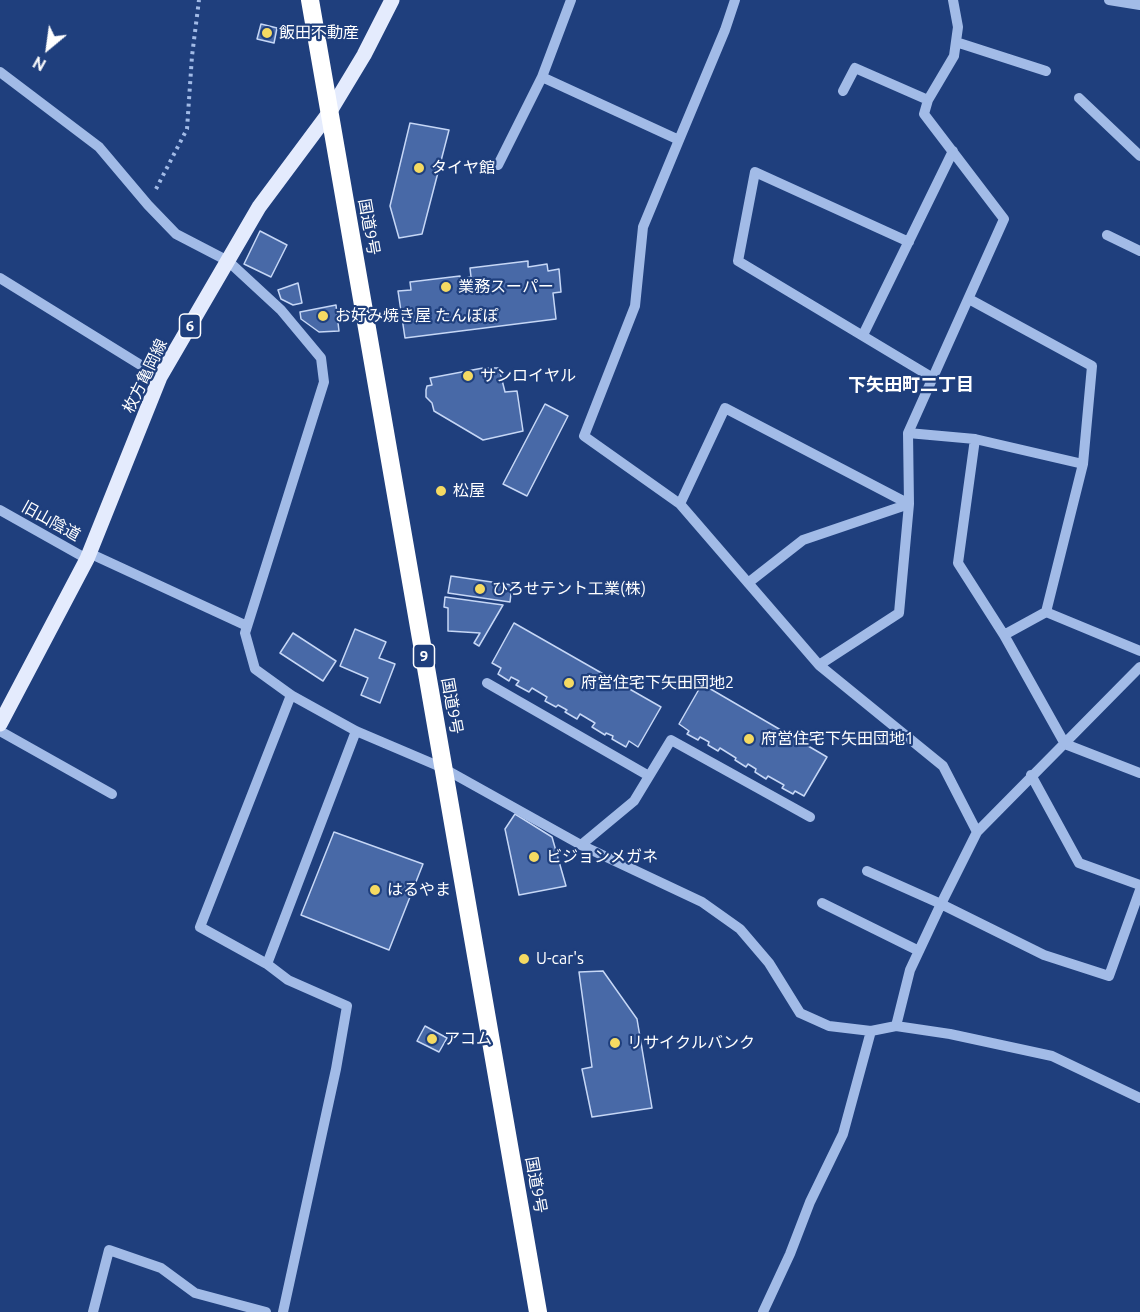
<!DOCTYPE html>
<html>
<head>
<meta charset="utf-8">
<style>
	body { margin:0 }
	#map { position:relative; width:1140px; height:1312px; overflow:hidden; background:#1f3f7d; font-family:Ubuntu,sans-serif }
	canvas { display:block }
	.north { position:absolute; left:18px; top:18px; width:60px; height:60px; -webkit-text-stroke:4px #1f3f7d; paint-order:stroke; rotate:209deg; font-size:16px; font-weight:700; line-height:24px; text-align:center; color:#fff }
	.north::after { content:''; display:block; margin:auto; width:21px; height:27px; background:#fff; clip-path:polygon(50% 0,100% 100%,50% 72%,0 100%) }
</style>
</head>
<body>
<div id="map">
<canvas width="1140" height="1312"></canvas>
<div class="north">N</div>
</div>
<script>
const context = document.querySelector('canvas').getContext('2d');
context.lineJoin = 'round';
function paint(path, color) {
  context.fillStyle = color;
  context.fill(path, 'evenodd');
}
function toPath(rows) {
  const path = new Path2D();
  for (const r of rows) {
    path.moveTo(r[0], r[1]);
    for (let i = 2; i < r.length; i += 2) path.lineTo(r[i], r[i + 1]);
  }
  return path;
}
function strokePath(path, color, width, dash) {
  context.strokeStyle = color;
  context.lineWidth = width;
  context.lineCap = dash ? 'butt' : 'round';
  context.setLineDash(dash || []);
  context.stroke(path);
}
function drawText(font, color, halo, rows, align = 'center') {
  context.font = font + ' Ubuntu,"Noto Sans JP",sans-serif';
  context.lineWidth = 4.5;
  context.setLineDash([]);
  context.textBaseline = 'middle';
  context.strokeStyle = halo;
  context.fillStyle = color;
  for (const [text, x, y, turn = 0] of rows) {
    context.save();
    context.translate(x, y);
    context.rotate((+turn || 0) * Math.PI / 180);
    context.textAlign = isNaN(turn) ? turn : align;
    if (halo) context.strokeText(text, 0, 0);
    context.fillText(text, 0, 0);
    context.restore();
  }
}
const building = toPath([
	[261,24,277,28,274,43,257,39,261,24],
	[410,123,449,130,422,234,399,238,390,206,410,123],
	[260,231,287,245,271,277,244,264,260,231],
	[528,261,528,267,547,264,548,271,559,269,561,292,553,293,556,319,405,338,398,291,411,290,410,282,460,276,460,279,471,277,470,268,528,261],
	[298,283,302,303,293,305,281,299,278,290,298,283],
	[336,305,339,331,319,332,301,319,300,312,336,305],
	[483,368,499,368,505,392,517,391,523,431,483,440,434,411,432,403,426,397,426,390,427,386,432,385,430,378,483,368],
	[545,404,568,416,527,496,503,484,545,404],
	[451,576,512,585,510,602,448,593,451,576],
	[445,597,503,605,479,646,474,643,480,633,448,631,448,608,444,607,445,597],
	[514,623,661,707,638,747,629,741,626,747,612,739,613,736,606,733,605,735,592,727,595,723,580,714,577,719,565,712,567,710,558,705,556,707,545,701,547,697,532,688,529,692,516,685,519,681,511,677,509,681,498,674,501,668,492,663,514,623],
	[355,629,386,642,379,658,395,664,380,703,361,695,368,678,340,666,355,629],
	[293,633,336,661,323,681,280,653,293,633],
	[702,684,827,757,804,796,795,791,793,794,782,788,784,785,768,776,766,779,755,772,756,769,748,764,746,767,735,760,736,758,720,748,718,751,708,745,709,742,700,737,698,740,687,734,689,731,679,724,702,684],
	[515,814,552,837,566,886,519,895,505,829,515,814],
	[334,832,423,864,389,950,301,915,334,832],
	[603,971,637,1019,652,1108,592,1117,582,1069,592,1067,579,972,603,971],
	[425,1026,447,1038,439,1052,417,1041,425,1026]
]);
paint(building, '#4869a7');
strokePath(building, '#c6d7f6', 1.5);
strokePath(toPath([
	[156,189,187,129,192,56,199,0]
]), '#a2bbe7', 4, [3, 4.5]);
strokePath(toPath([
	[571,0,542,77,679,140,643,227,635,306,584,436,680,504,819,665,943,766,977,832],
	[1109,0,1140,5],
	[956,42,1046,71],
	[0,72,99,147,148,205,176,234,228,261,281,310,321,358,324,382,245,633,255,669,291,695,356,731,443,768,581,845,702,902,740,929,769,963,800,1013,829,1026,871,1031,896,1026,950,1034,1052,1056,1140,1098],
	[843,91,855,68,928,100],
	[1079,98,1140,156],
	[679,140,725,30,735,0],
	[498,165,542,77],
	[1107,235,1140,251],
	[909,242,755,172,738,261,933,378],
	[0,278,160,377],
	[969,299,1092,366,1083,464,1046,612,1004,635,1065,744,1140,773],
	[863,335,953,151],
	[908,433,975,439,1083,464],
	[975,439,958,563,1004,635],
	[680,504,725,408,909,504,899,613,819,665],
	[0,510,87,559],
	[89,553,247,626],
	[748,583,803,540,909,504,908,433,1004,219,924,114,928,100,954,56,958,27,953,0],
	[1046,612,1140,651],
	[487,683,649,776],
	[0,731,112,794],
	[1031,775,1079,863,1140,885],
	[581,845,634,801,671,740,810,817],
	[867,871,941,904,1044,955,1109,976,1140,890],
	[822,903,919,951],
	[267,964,200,927,291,695],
	[896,1026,910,970,941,904,977,832,1140,667],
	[93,1312,109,1250,161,1268,195,1293,266,1312],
	[283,1312,336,1069,347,1006,288,980,267,964,356,731],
	[763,1312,790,1254,810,1202,843,1134,871,1031]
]), '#a2bbe7', 10);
strokePath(toPath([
	[0,724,87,559,160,377,259,207,329,113,364,55,392,0]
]), '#e4ebfd', 15);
strokePath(toPath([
	[310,0,538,1312]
]), '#fff', 18);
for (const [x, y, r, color] of [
	[267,33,6,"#f5da62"],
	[419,168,6,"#f5da62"],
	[446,287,6,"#f5da62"],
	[323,316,6,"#f5da62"],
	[468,376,6,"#f5da62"],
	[441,491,6,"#f5da62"],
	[480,589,6,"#f5da62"],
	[569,683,6,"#f5da62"],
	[749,739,6,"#f5da62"],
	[534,857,6,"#f5da62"],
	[375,890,6,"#f5da62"],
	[524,959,6,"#f5da62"],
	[432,1039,6,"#f5da62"],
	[615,1043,6,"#f5da62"]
]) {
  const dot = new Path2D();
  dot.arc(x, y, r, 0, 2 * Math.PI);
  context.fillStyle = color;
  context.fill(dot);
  strokePath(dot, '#1f3f7d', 2);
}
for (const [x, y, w] of [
	[190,326,21],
	[424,656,21]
]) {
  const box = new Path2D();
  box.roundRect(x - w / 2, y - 12, w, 24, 4.5);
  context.fillStyle = '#1f3f7d';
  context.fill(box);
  strokePath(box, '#fff', 1.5);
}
drawText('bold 15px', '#fff', null, [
	["6",190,326],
	["9",424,656]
]);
drawText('16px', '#fff', '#1f3f7d', [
	["飯田不動産",279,33],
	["タイヤ館",431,168],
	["業務スーパー",458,287],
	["お好み焼き屋 たんぽぽ",335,316],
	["サンロイヤル",480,376],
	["松屋",453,491],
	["ひろせテント工業(株)",492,589],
	["府営住宅下矢田団地2",581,683],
	["府営住宅下矢田団地1",761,739],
	["ビジョンメガネ",546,857],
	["はるやま",387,890],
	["U-car's",536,959],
	["アコム",444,1039],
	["リサイクルバンク",627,1043]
], 'left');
drawText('16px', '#fff', '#1f3f7d', [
	["国道9号",369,227,80],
	["枚方亀岡線",145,376,-64],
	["旧山陰道",51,521,29],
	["国道9号",452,706,80],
	["国道9号",536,1185,80]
]);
drawText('bold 18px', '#fff', '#1f3f7d', [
	["下矢田町二丁目",911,385]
]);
</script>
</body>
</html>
